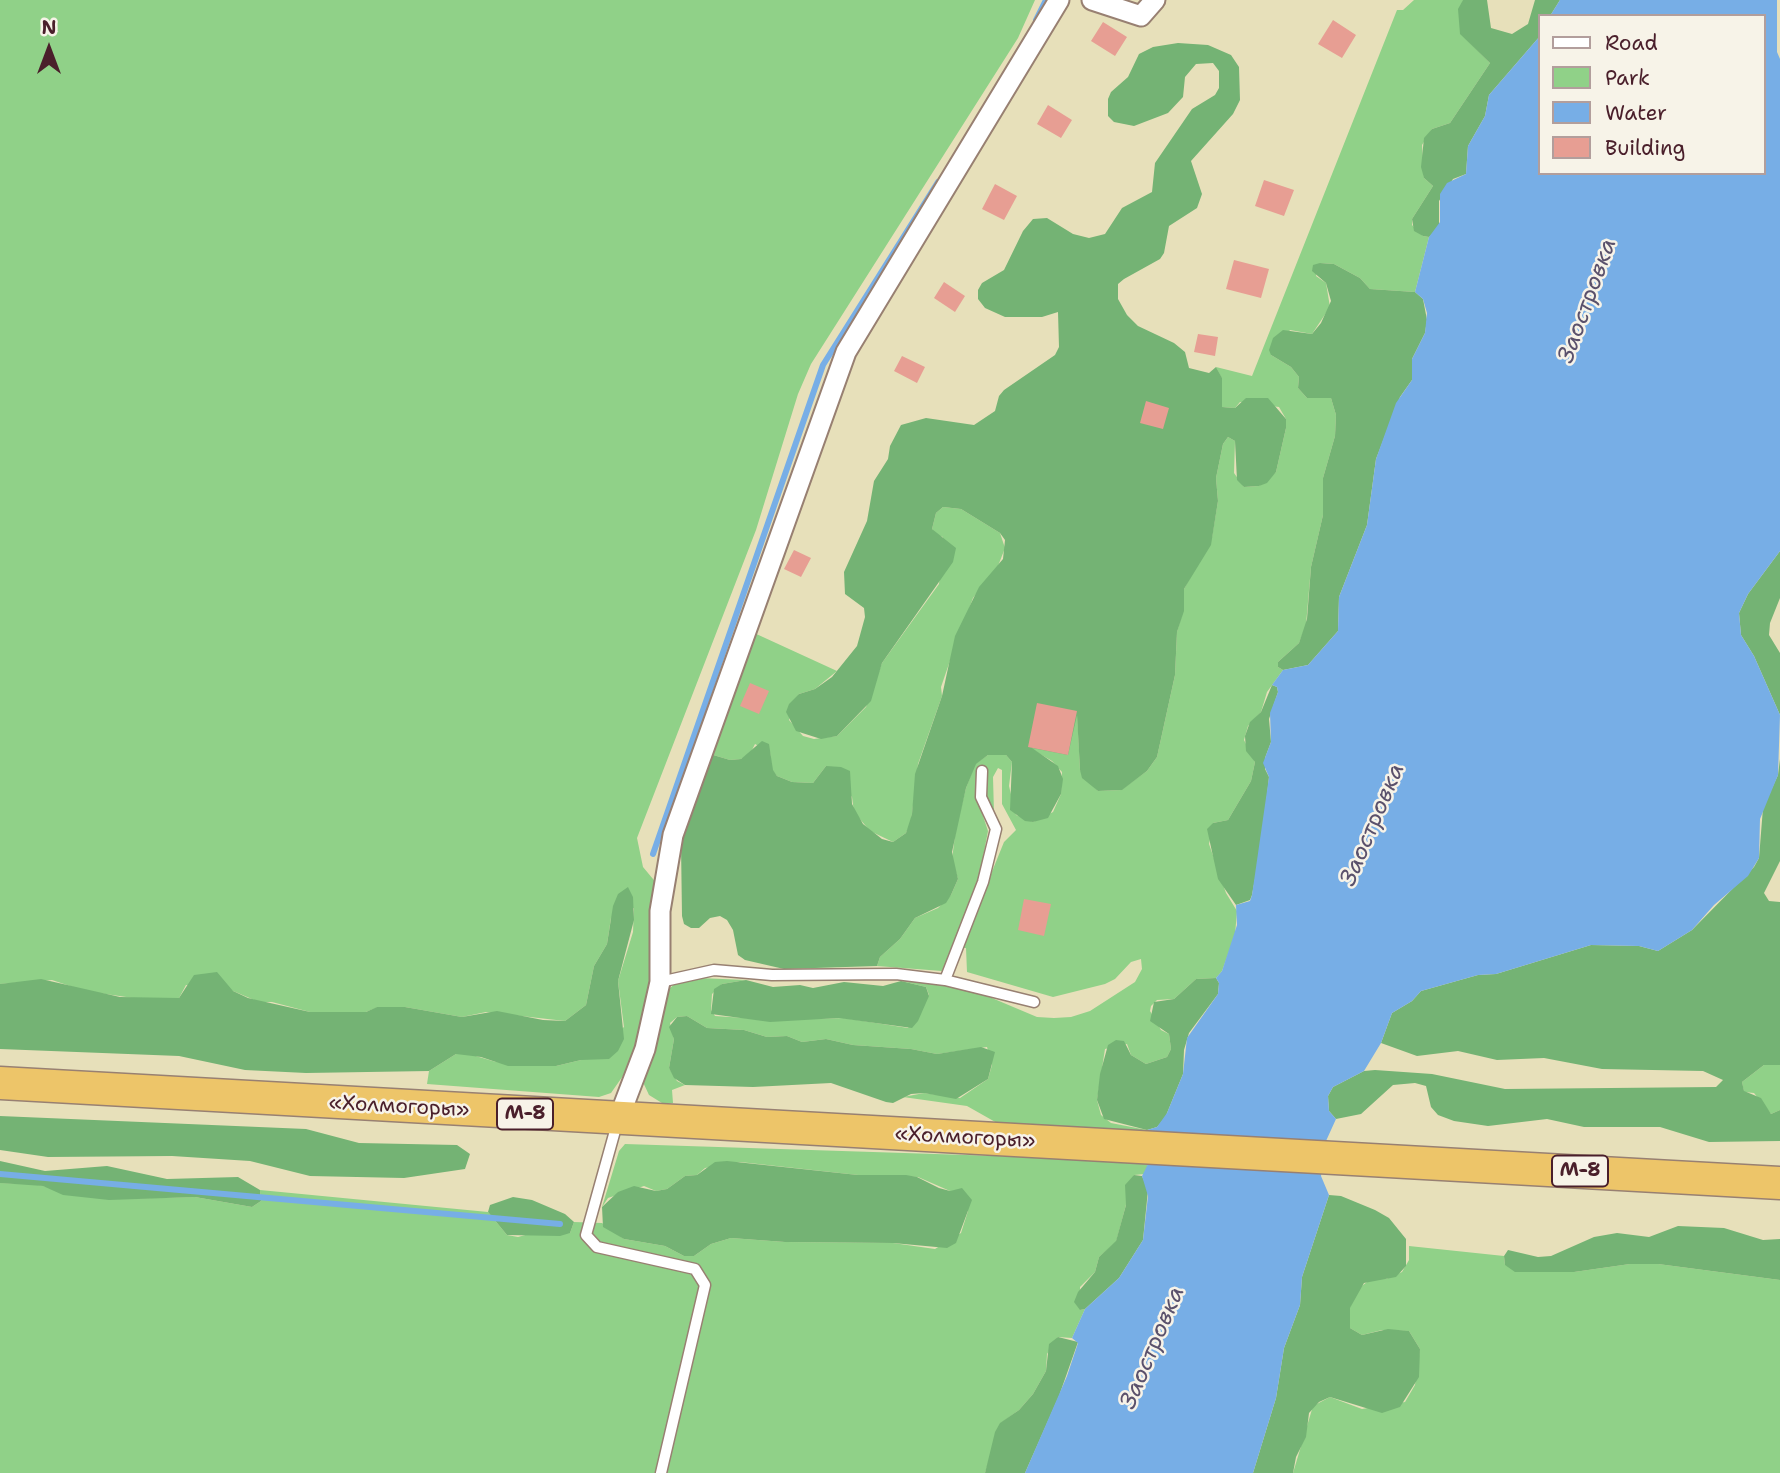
<!DOCTYPE html>
<html>
<head>
<meta charset="utf-8">
<style>
	body { margin:0 }
	#map { position:relative; width:1780px; height:1473px; overflow:hidden; background:#e7e0ba; font-family:"Shantell Sans",sans-serif }
	canvas { display:block }
	.legend { position:absolute; left:1538px; top:14px; width:228px; height:161px; box-sizing:border-box; background:#f7f3e8; border:2px solid #b29e9c; margin:0; padding:9px 12px; list-style:none; font-size:21px; color:#4a1f2b }
	.legend li { display:flex; align-items:center; gap:14px; height:35px }
	.legend b { width:35px; border:2px solid #b29e9c }
	.north { position:absolute; left:14px; top:14px; width:70px; height:70px; -webkit-text-stroke:5px #f7f3e8; paint-order:stroke; rotate:0deg; font-size:19px; font-weight:700; line-height:28px; text-align:center; color:#4a1f2b }
	.north::after { content:''; display:block; margin:auto; width:24px; height:32px; background:#4a1f2b; clip-path:polygon(50% 0,100% 100%,50% 72%,0 100%) }
</style>
</head>
<body>
<div id="map">
<canvas width="1780" height="1473"></canvas>
<ul class="legend">
<li><b style="height:9px;background:#fff"></b>Road</li>
<li><b style="height:19px;background:#90d188"></b>Park</li>
<li><b style="height:19px;background:#77aee6"></b>Water</li>
<li><b style="height:19px;background:#e79e93"></b>Building</li>
</ul>
<div class="north">N</div>
</div>
<script>
const context = document.querySelector('canvas').getContext('2d');
context.lineJoin = 'round';
function paint(path, color) {
  context.fillStyle = color;
  context.fill(path, 'evenodd');
}
function toPath(rows) {
  const path = new Path2D();
  for (const r of rows) {
    path.moveTo(r[0], r[1]);
    for (let i = 2; i < r.length; i += 2) path.lineTo(r[i], r[i + 1]);
  }
  return path;
}
function strokePath(path, color, width, dash) {
  context.strokeStyle = color;
  context.lineWidth = width;
  context.lineCap = dash ? 'butt' : 'round';
  context.setLineDash(dash || []);
  context.stroke(path);
}
function drawText(font, color, halo, rows, align = 'center') {
  context.font = font + ' "Shantell Sans",sans-serif';
  context.lineWidth = 5;
  context.setLineDash([]);
  context.textBaseline = 'middle';
  context.strokeStyle = halo;
  context.fillStyle = color;
  for (const [text, x, y, turn = 0] of rows) {
    context.save();
    context.translate(x, y);
    context.rotate((+turn || 0) * Math.PI / 180);
    context.textAlign = isNaN(turn) ? turn : align;
    if (halo) context.strokeText(text, 0, 0);
    context.fillText(text, 0, 0);
    context.restore();
  }
}
paint(toPath([
	[0,0,1035,0,1018,38,811,364,798,394,756,530,637,838,643,867,658,885,652,971,642,1026,625,1073,611,1093,599,1097,427,1084,429,1071,456,1054,469,1054,496,1062,556,1066,581,1060,624,1027,618,981,633,932,634,908,611,918,607,944,594,966,586,1005,565,1021,486,1012,462,1017,405,1007,378,1007,366,1012,310,1012,272,1002,259,1002,233,991,186,985,179,998,133,998,85,991,52,980,0,984],
	[1414,0,1463,0,1460,33,1490,63,1450,123,1432,129,1422,145,1424,178,1433,186,1412,219,1412,225,1423,236,1429,237,1415,292,1370,289,1360,278,1334,264,1320,263,1316,276,1326,283,1330,307,1312,334,1290,330,1271,355,1291,367,1299,377,1298,388,1307,398,1331,398,1336,415,1335,436,1323,478,1323,515,1311,567,1306,625,1299,643,1278,662,1278,667,1283,670,1267,692,1261,712,1248,726,1244,740,1255,762,1251,781,1228,820,1213,823,1209,844,1226,893,1237,911,1235,935,1222,971,1216,978,1196,979,1174,999,1157,1000,1151,1006,1150,1011,1161,1030,1169,1034,1171,1049,1167,1057,1146,1064,1131,1055,1127,1044,1105,1049,1097,1100,1101,1115,1111,1123,1147,1130,1149,1162,1145,1174,1134,1175,1116,1242,1099,1257,1095,1272,1080,1287,1080,1310,1085,1309,1072,1338,1058,1337,1047,1354,1046,1371,1033,1394,1019,1410,1001,1423,985,1473,0,1473,0,1183,33,1184,109,1199,195,1197,252,1207,261,1201,260,1190,488,1212,507,1235,518,1237,529,1234,570,1233,574,1222,602,1223,624,1239,665,1246,684,1256,694,1256,711,1244,731,1238,785,1242,893,1243,935,1249,961,1233,968,1211,950,1191,918,1177,858,1175,740,1162,705,1168,697,1175,685,1176,667,1189,656,1191,644,1186,608,1198,602,1207,619,1151,625,1144,1059,1158,967,1106,903,1097,924,1093,960,1098,988,1079,992,1065,987,1047,937,1054,911,1049,853,1045,826,1039,802,1042,787,1036,767,1037,744,1030,707,1028,687,1016,677,1017,670,1023,674,1039,669,1068,677,1081,685,1085,672,1090,673,1103,662,1103,649,1095,642,1080,663,994,677,982,699,978,746,980,722,984,712,994,711,1010,715,1016,774,1020,844,1018,908,1028,929,995,926,987,901,981,926,981,980,993,1037,1017,1054,1018,1071,1017,1090,1011,1135,982,1142,969,1141,959,1131,962,1115,979,1105,984,1053,997,967,972,966,948,961,948,1004,842,1016,830,1002,804,1002,770,998,768,993,777,994,813,985,797,986,773,983,766,980,768,978,801,988,831,977,889,942,971,877,966,880,957,900,939,915,918,938,908,951,895,958,879,952,859,956,828,966,788,975,764,988,755,1006,755,1012,762,1009,786,1016,815,1033,822,1053,812,1061,794,1062,772,1052,761,1028,747,1077,711,1080,770,1098,791,1121,790,1147,771,1157,757,1175,675,1177,632,1183,611,1184,589,1212,537,1218,501,1216,478,1223,444,1228,437,1235,441,1234,473,1244,487,1259,486,1276,472,1286,428,1286,419,1279,407,1240,402,1235,408,1222,407,1222,379,1216,367,1252,376,1397,10,1403,10],
	[943,507,961,509,1000,533,1005,548,998,566,973,598,952,655,941,687,942,696,918,764,911,822,906,833,893,842,870,831,854,812,852,797,826,766,813,783,792,782,777,776,772,770,770,752,755,744,750,754,741,759,730,760,710,754,752,632,837,671,815,689,799,694,789,720,803,736,814,739,837,736,866,707,882,663,939,584,943,537,936,535,932,529,936,513],
	[1764,1065,1780,1065,1780,1110,1771,1114,1754,1093,1744,1092,1742,1082],
	[1409,1246,1504,1256,1505,1265,1574,1272,1630,1264,1658,1264,1780,1280,1780,1473,1293,1473,1313,1406,1330,1397,1362,1409,1405,1402,1415,1385,1420,1349,1409,1331,1382,1330,1362,1335,1350,1328,1349,1320,1350,1307,1359,1288,1371,1279,1386,1279,1402,1272,1409,1260]
]), '#90d188');
paint(toPath([
	[1463,0,1487,0,1491,28,1512,34,1528,24,1535,0,1560,0,1550,16,1540,16,1540,36,1489,95,1485,116,1468,146,1466,174,1453,179,1439,201,1439,228,1429,237,1423,236,1414,231,1412,219,1433,186,1424,178,1421,167,1424,138,1432,129,1450,123,1490,63,1460,34,1458,9],
	[1178,43,1208,45,1231,55,1239,67,1240,100,1233,114,1191,161,1202,194,1197,208,1169,226,1164,253,1160,259,1124,279,1118,284,1118,299,1127,315,1138,326,1174,343,1185,352,1189,368,1209,373,1216,367,1222,378,1222,407,1235,408,1246,398,1268,398,1286,419,1286,428,1276,472,1267,483,1259,486,1244,487,1237,480,1235,441,1228,437,1223,444,1216,478,1218,501,1211,545,1184,589,1184,611,1177,632,1175,675,1157,757,1147,771,1122,790,1098,791,1082,778,1080,770,1077,715,1068,755,1032,748,1058,766,1063,779,1061,794,1048,818,1033,822,1025,821,1010,810,1012,762,1006,755,988,755,976,764,966,788,952,852,958,879,951,895,946,903,915,918,900,939,880,957,877,966,784,969,745,960,738,955,733,930,727,920,720,916,710,918,699,928,691,928,684,924,682,916,681,844,710,754,730,760,741,759,762,741,769,744,773,770,777,776,792,782,813,783,826,766,841,767,850,771,852,804,863,824,882,839,893,842,906,833,912,814,915,774,942,696,955,636,979,587,1003,559,1005,540,1000,533,961,509,943,507,936,513,932,529,956,548,953,562,882,663,871,701,837,736,821,739,796,731,786,712,789,704,799,694,815,689,832,677,857,646,865,617,864,608,845,594,844,572,867,521,874,481,888,459,890,446,901,425,926,418,974,425,995,411,999,396,1004,390,1055,355,1059,347,1058,312,1042,317,1005,317,985,308,978,299,978,290,982,283,1004,270,1023,231,1033,219,1047,218,1073,234,1089,238,1105,234,1122,208,1152,192,1155,163,1192,109,1215,95,1219,88,1219,71,1213,63,1196,64,1185,77,1183,97,1168,113,1134,126,1114,122,1108,116,1108,99,1111,92,1128,77,1139,54,1153,47],
	[1320,263,1334,264,1360,278,1370,289,1415,292,1423,299,1427,320,1425,333,1412,359,1412,380,1400,397,1376,459,1367,525,1339,597,1338,631,1308,665,1283,670,1278,667,1278,662,1299,643,1307,619,1311,567,1323,515,1323,478,1335,436,1336,415,1331,398,1307,398,1298,388,1299,377,1291,367,1271,355,1269,350,1273,338,1283,330,1312,334,1321,323,1331,301,1326,283,1312,271,1313,265],
	[1780,551,1780,598,1770,623,1769,635,1780,653,1780,715,1754,656,1741,635,1739,613,1748,594],
	[1272,685,1277,687,1278,692,1269,719,1271,742,1265,758,1265,769,1269,777,1262,841,1252,895,1250,900,1236,905,1218,879,1207,829,1213,823,1228,820,1251,781,1255,762,1246,751,1245,736,1250,722,1261,712],
	[1780,759,1780,861,1764,893,1769,901,1780,902,1780,1065,1764,1065,1742,1082,1744,1091,1761,1098,1771,1114,1780,1110,1780,1141,1709,1142,1660,1127,1584,1127,1547,1119,1488,1126,1454,1121,1438,1115,1431,1107,1426,1086,1415,1083,1393,1085,1361,1114,1336,1119,1329,1111,1328,1096,1333,1087,1364,1071,1375,1070,1432,1074,1505,1089,1716,1087,1723,1080,1703,1071,1602,1069,1544,1058,1497,1060,1458,1051,1417,1056,1381,1043,1392,1013,1412,1001,1421,991,1478,975,1496,974,1591,945,1639,946,1658,951,1692,930,1754,867,1759,858,1763,808,1778,775],
	[628,887,633,897,634,920,618,981,624,1039,618,1051,609,1059,581,1060,556,1066,508,1066,481,1057,456,1054,429,1071,306,1073,245,1070,179,1056,0,1049,0,984,41,979,120,997,179,998,194,975,217,972,233,991,248,998,310,1012,366,1012,377,1007,405,1007,462,1017,497,1011,543,1020,565,1021,586,1005,594,966,607,944,613,906,618,894],
	[1216,978,1219,983,1218,994,1189,1033,1184,1050,1183,1074,1165,1118,1157,1127,1147,1130,1104,1119,1097,1100,1100,1074,1108,1045,1116,1040,1124,1041,1131,1055,1146,1064,1167,1057,1171,1049,1169,1034,1150,1021,1154,1002,1174,999,1196,979],
	[746,980,773,987,800,985,813,988,844,982,883,986,901,981,926,987,929,996,918,1021,912,1028,839,1018,770,1022,711,1014,714,989,722,984],
	[687,1016,707,1028,744,1030,767,1037,787,1036,802,1042,826,1039,853,1045,911,1049,937,1054,981,1047,995,1052,988,1079,956,1099,924,1093,911,1094,893,1103,886,1102,831,1083,753,1087,685,1085,674,1078,669,1068,674,1039,669,1027,677,1017],
	[0,1116,306,1129,359,1143,457,1145,470,1154,465,1169,404,1178,310,1176,250,1161,172,1156,48,1157,0,1150],
	[0,1161,45,1171,107,1166,167,1179,238,1177,260,1190,261,1201,252,1207,195,1197,109,1200,63,1195,43,1186,0,1183],
	[727,1161,858,1175,906,1175,917,1177,939,1188,950,1191,962,1188,972,1200,956,1243,947,1248,893,1243,785,1242,731,1238,711,1244,694,1256,684,1256,665,1246,624,1239,603,1227,602,1207,618,1192,634,1186,656,1191,667,1189,685,1176,697,1175,715,1162],
	[1134,1175,1142,1176,1148,1190,1143,1240,1119,1278,1085,1309,1080,1310,1074,1302,1078,1292,1095,1272,1099,1257,1116,1241,1126,1205,1125,1185],
	[1329,1195,1341,1196,1375,1210,1389,1218,1406,1239,1406,1266,1396,1277,1364,1283,1350,1308,1350,1328,1362,1335,1388,1329,1409,1331,1420,1349,1419,1377,1400,1407,1382,1413,1330,1397,1319,1402,1309,1413,1306,1437,1296,1457,1293,1473,1253,1473,1276,1398,1284,1348,1300,1305,1302,1277],
	[513,1197,532,1200,565,1214,574,1222,570,1233,560,1236,507,1235,488,1212,490,1205],
	[1678,1226,1724,1228,1763,1240,1780,1239,1780,1280,1658,1264,1630,1264,1574,1272,1515,1272,1505,1265,1504,1256,1508,1250,1538,1257,1551,1256,1594,1237,1617,1233,1649,1237],
	[1058,1337,1078,1342,1059,1396,1025,1473,985,1473,995,1432,1000,1423,1019,1410,1033,1394,1046,1371,1049,1344]
]), '#74b374');
paint(toPath([
	[1560,0,1777,0,1777,52,1780,59,1780,551,1748,594,1739,613,1741,635,1754,656,1780,715,1778,775,1760,819,1759,858,1748,876,1714,905,1692,930,1658,951,1639,946,1591,945,1496,974,1478,975,1421,991,1412,1001,1392,1013,1381,1043,1364,1071,1333,1087,1328,1096,1329,1111,1336,1119,1326,1141,1321,1176,1329,1195,1302,1277,1300,1305,1284,1348,1276,1398,1253,1473,1025,1473,1067,1376,1078,1343,1072,1338,1085,1309,1119,1278,1143,1240,1148,1196,1142,1176,1149,1162,1147,1130,1157,1127,1167,1113,1183,1074,1187,1038,1218,994,1219,983,1216,978,1222,971,1237,925,1236,905,1250,901,1252,895,1269,777,1263,763,1271,742,1270,713,1278,692,1277,687,1272,685,1283,670,1308,665,1338,631,1339,597,1367,525,1376,459,1396,403,1412,380,1412,359,1425,333,1427,313,1423,299,1415,292,1429,237,1440,222,1440,194,1447,183,1466,174,1468,146,1485,116,1489,95,1540,36,1540,173,1764,173,1764,16,1550,16]
]), '#77aee6');
strokePath(toPath([
	[1036,20,1046,0],
	[653,854,823,365,938,182],
	[0,1174,560,1224]
]), '#77aee6', 6);
paint(toPath([
	[1333,20,1356,35,1342,58,1318,44],
	[1103,22,1127,37,1115,56,1091,41],
	[1048,105,1072,120,1061,138,1037,124],
	[1264,180,1294,190,1284,216,1255,206],
	[995,184,1017,196,1004,220,982,209],
	[1234,260,1269,269,1261,298,1226,289],
	[944,282,965,296,955,312,934,298],
	[1198,334,1218,337,1215,356,1194,352],
	[902,356,925,367,917,383,894,371],
	[1146,401,1169,408,1163,429,1140,423],
	[794,550,811,558,801,577,784,569],
	[750,683,769,691,759,714,740,706],
	[1037,703,1077,711,1068,755,1028,747],
	[1024,899,1051,904,1044,936,1018,930]
]), '#e79e93');
const service = toPath([
	[945,980,983,882,996,829,981,797,982,771],
	[660,982,714,970,772,975,896,974,945,980,1034,1002],
	[618,1120,586,1235,597,1247,695,1269,705,1285,661,1473]
]);
const minor = toPath([
	[1092,0,1141,16,1155,0],
	[618,1120,645,1049,660,982,660,911,673,835,846,352,1059,0]
]);
const trunk = toPath([
	[0,1083,1780,1183]
]);
strokePath(service, '#988072', 13);
strokePath(minor, '#988072', 23);
strokePath(trunk, '#988072', 35);
strokePath(service, '#fff', 10);
strokePath(minor, '#fff', 19);
strokePath(trunk, '#edc569', 32);
for (const [x, y, w] of [
	[525,1114,56],
	[1580,1171,56]
]) {
  const box = new Path2D();
  box.roundRect(x - w / 2, y - 15.5, w, 31, 5);
  context.fillStyle = '#f7f3e8';
  context.fill(box);
  strokePath(box, '#4a1f2b', 2);
}
drawText('bold 19px', '#4a1f2b', null, [
	["М-8",525,1114],
	["М-8",1580,1171]
]);
drawText('21px', '#4a1f2b', '#f7f3e8', [
	["«Холмогоры»",399,1107,3],
	["«Холмогоры»",965,1138,3]
]);
drawText('italic 23px', '#5a516c', '#f7f3e8', [
	["Заостровка",1588,301,-70],
	["Заостровка",1373,825,-67],
	["Заостровка",1153,1348,-67]
]);
</script>
</body>
</html>
